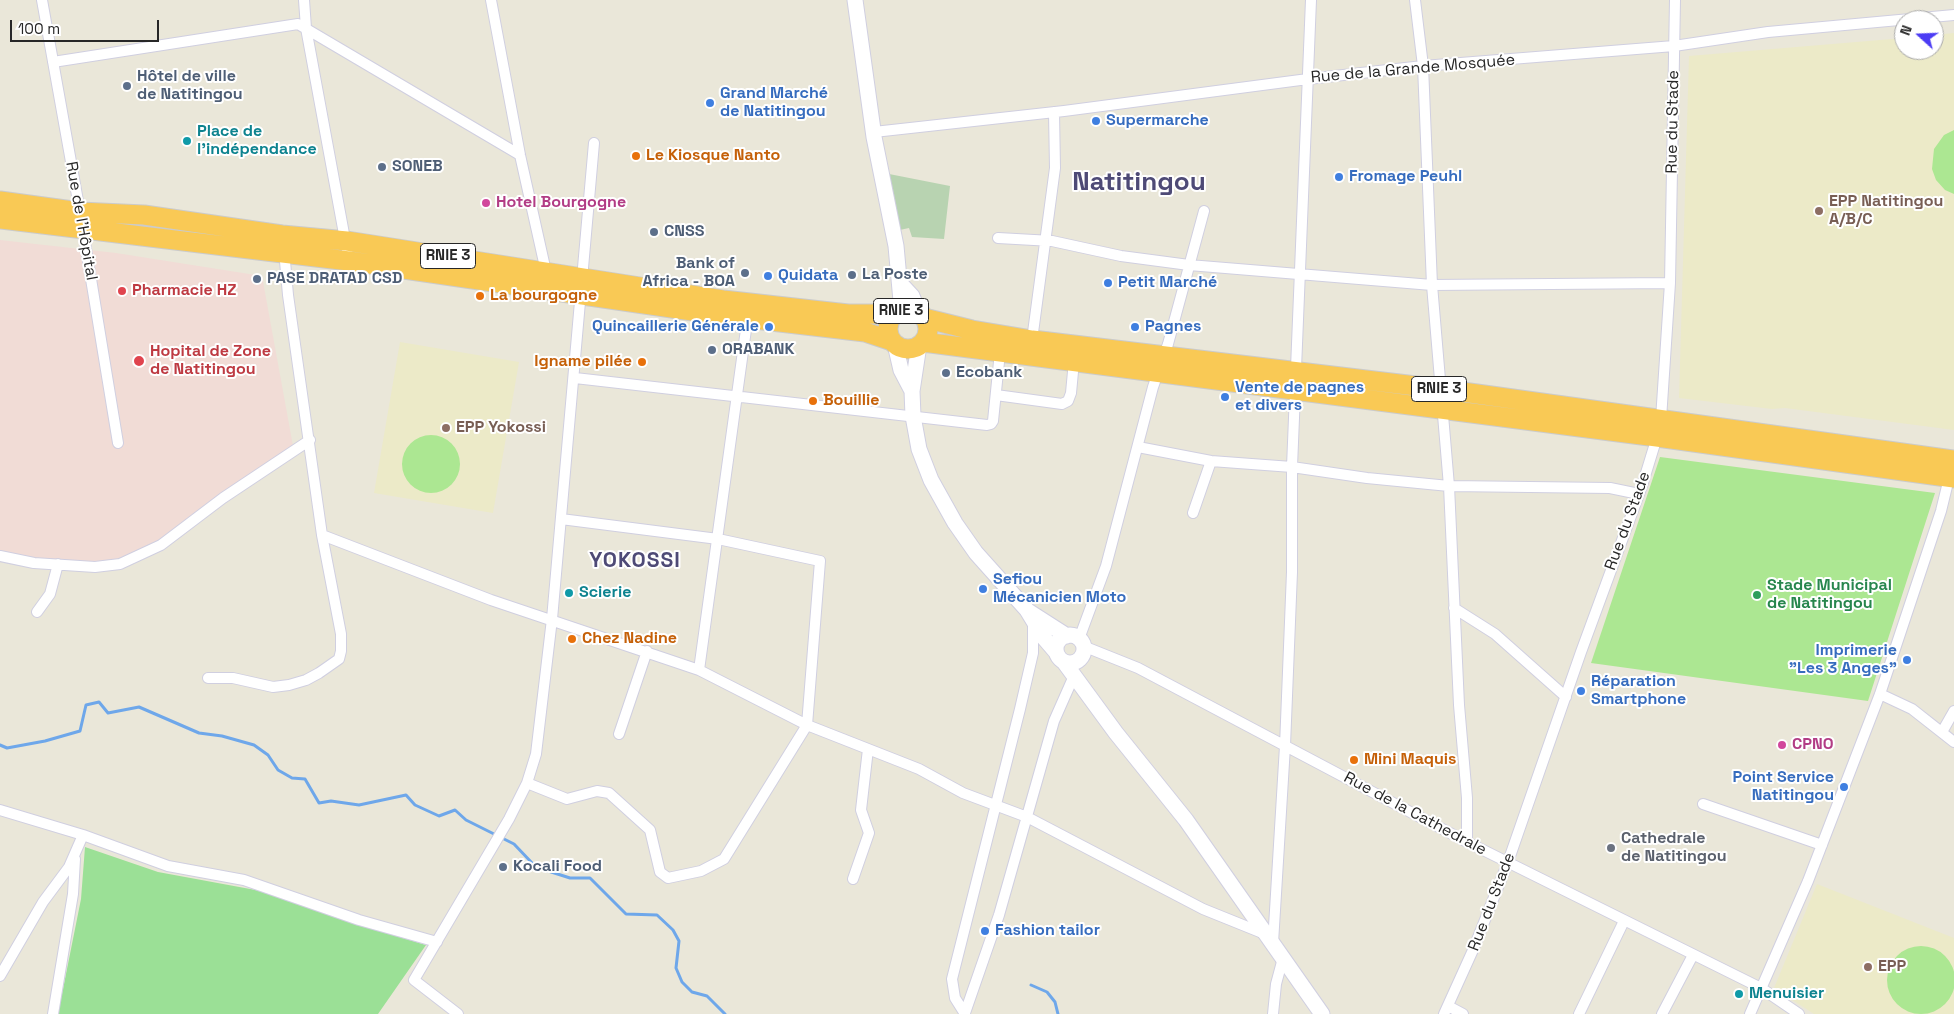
<!DOCTYPE html>
<html>
<head>
<meta charset="utf-8">
<style>
	body { margin:0 }
	#map { position:relative; width:1954px; height:1014px; overflow:hidden; background:#eae7d9; font-family:"Space Grotesk",sans-serif }
	canvas { display:block }
	.north { position:absolute; left:1894px; top:10px; width:50px; height:50px; box-sizing:border-box; background:#fff; border:1px solid #a9a9a9; border-radius:50%; rotate:290deg; font-size:14px; font-weight:700; line-height:20px; text-align:center; color:#272727 }
	.north::after { content:''; display:block; margin:auto; width:18px; height:22px; background:#4c3cf4; clip-path:polygon(50% 0,100% 100%,50% 72%,0 100%) }
	.scale { position:absolute; left:10px; top:20px; width:149px; height:22px; box-sizing:border-box; border:2px solid #272727; border-top:0; padding-left:6px; font-size:15px; line-height:18px; white-space:nowrap; color:#272727; -webkit-text-stroke:4px #fff; paint-order:stroke }
</style>
</head>
<body>
<div id="map">
<canvas width="1954" height="1014"></canvas>
<div class="north">N</div>
<div class="scale">100 m</div>
</div>
<script>
const context = document.querySelector('canvas').getContext('2d');
context.lineJoin = 'round';
function paint(path, color) {
  context.fillStyle = color;
  context.fill(path, 'evenodd');
}
function toPath(rows) {
  const path = new Path2D();
  for (const r of rows) {
    if (r.length === 3) {
      path.moveTo(r[0] + r[2], r[1]);
      path.arc(r[0], r[1], r[2], 0, 2 * Math.PI);
      continue;
    }
    path.moveTo(r[0], r[1]);
    for (let i = 2; i < r.length; i += 2) path.lineTo(r[i], r[i + 1]);
  }
  return path;
}
function strokePath(path, color, width, dash) {
  context.strokeStyle = color;
  context.lineWidth = width;
  context.lineCap = dash ? 'butt' : 'round';
  context.setLineDash(dash || []);
  context.stroke(path);
}
function drawText(font, color, halo, rows, align = 'center') {
  context.font = font + ' "Space Grotesk",sans-serif';
  context.lineWidth = 4;
  context.setLineDash([]);
  context.textBaseline = 'middle';
  context.strokeStyle = halo;
  context.fillStyle = color;
  for (const [text, x, y, turn = 0] of rows) {
    context.save();
    context.translate(x, y);
    context.rotate((+turn || 0) * Math.PI / 180);
    context.textAlign = isNaN(turn) ? turn : align;
    if (halo) context.strokeText(text, 0, 0);
    context.fillText(text, 0, 0);
    context.restore();
  }
}
paint(toPath([
	[1954,33,1954,430,1785,408,1772,409,1679,398,1689,56,1904,38,1904,50,1934,50,1934,35],
	[400,342,519,362,493,513,374,493],
	[1817,884,1954,938,1954,1014,1814,1014,1774,988]
]), '#eceac8');
paint(toPath([
	[0,240,116,253,262,276,293,446,161,543,102,568,0,552]
]), '#f1dcd6');
paint(toPath([
	[85,847,158,872,261,891,337,918,426,945,378,1014,58,1014,81,899]
]), '#9be096');
paint(toPath([
	[884,173,950,186,944,239,912,237,909,228,895,231]
]), '#b8d3b1');
paint(toPath([
	[1954,130,1954,194,1945,190,1936,180,1932,169,1934,149,1944,135],
	[431,464,29],
	[1660,457,1935,493,1868,701,1591,663],
	[1921,980,34]
]), '#ace792');
strokePath(toPath([
	[0,745,7,748,45,741,80,731,86,705,99,702,108,713,139,707,199,733,222,736,254,745,268,755,278,770,292,778,305,779,319,803,331,801,359,805,406,795,415,805,439,816,455,810,466,820,514,844,533,864,545,870,570,878,590,878,626,914,657,915,673,930,679,941,676,968,682,982,692,992,707,996,725,1014],
	[1031,985,1047,992,1055,1002,1058,1014]
]), '#6ea7ea', 3);
const street = toPath([
	[42,0,80,212,118,443],
	[304,0,306,28,349,261],
	[491,0,520,155,547,276],
	[1415,0,1423,66,1432,285,1449,486,1459,705,1467,798,1467,842],
	[53,62,298,24,520,155],
	[874,132,1064,111,1308,79,1423,66,1674,46,1768,32,1954,15],
	[998,238,1052,241,1121,256,1189,265,1432,285,1670,283],
	[1032,340,1055,168,1054,112],
	[575,378,987,425,991,424,993,421,1000,352],
	[996,395,1062,404,1068,401,1071,393,1074,361],
	[1138,447,1211,461,1292,467,1367,478,1449,486,1610,488,1639,494],
	[1193,513,1211,461],
	[322,535,491,600,699,670,807,725,919,769,963,793,1027,817,1203,909,1265,934],
	[0,556,34,563,95,567,120,564,161,545,223,498,310,440],
	[1454,608,1495,634,1566,697],
	[37,612,50,594,58,564],
	[1079,639,1106,566,1153,387,1168,344,1204,211],
	[1083,646,1138,668,1467,842,1761,988,1799,1014],
	[699,670,748,315],
	[208,678,233,678,273,687,289,685,306,680,319,673,339,659,341,651,341,634,322,535,288,295,284,250],
	[1880,694,1912,709,1954,742],
	[1942,732,1954,711],
	[619,734,647,651],
	[527,783,567,799,597,791,609,793,650,830,660,872,668,878,701,871,724,859,807,725,820,561,718,539,561,519],
	[1703,804,1822,845],
	[0,810,83,835,168,866,244,880,359,920,437,942],
	[853,879,869,833,861,810,868,749],
	[1273,943,1285,746,1292,572,1292,467,1311,0],
	[0,976,43,902,69,867,83,835],
	[1448,1006,1463,1014],
	[965,1013,999,915,1054,721,1073,678],
	[53,1014,73,894,75,859],
	[458,1014,414,980,509,819,527,783,536,754,552,619,594,143],
	[965,1014,955,998,952,979,1020,709,1033,653,1033,625],
	[1273,1014,1276,984,1283,958],
	[1444,1014,1473,950,1508,862,1581,652,1642,486,1657,437,1661,419,1670,283,1675,0],
	[1579,1014,1624,921],
	[1662,1014,1693,955],
	[1750,1014,1808,881,1880,694,1941,511,1950,474]
]);
const secondary = toPath([
	[855,0,874,137,896,246,901,301,897,313],
	[900,283,912,296,919,313],
	[895,344,901,370,912,391],
	[919,345,912,391,913,416,919,449,931,480,955,523,976,553,1027,610,1044,638,1056,652],
	[1028,611,1067,636],
	[1070,649,14],
	[1064,662,1116,733,1186,820,1322,1014]
]);
const highway = toPath([
	[0,201,80,212,144,215,282,235,347,241,723,300,848,314,895,314],
	[0,219,349,261,720,315,865,332,892,341],
	[908,329,20],
	[924,318,972,330,1032,340,1441,389,1954,460],
	[923,342,1657,437,1954,478]
]);
strokePath(street, '#d0cfe0', 12);
strokePath(secondary, '#d0cfe0', 17);
strokePath(highway, '#cbcbcb', 21);
strokePath(street, '#fff', 10);
strokePath(secondary, '#fff', 15);
strokePath(highway, '#f9c955', 19);
for (const [x, y, r, color] of [
	[127,86,5,"#5c6f8a"],
	[710,103,5,"#3f7fe0"],
	[1096,121,5,"#3f7fe0"],
	[187,141,5,"#0f9aa8"],
	[636,156,5,"#e8710a"],
	[382,167,5,"#5c6f8a"],
	[1339,177,5,"#3f7fe0"],
	[486,203,5,"#d1479c"],
	[1819,211,5,"#8d6e63"],
	[654,232,5,"#5c6f8a"],
	[745,273,5,"#5c6f8a"],
	[852,275,5,"#5c6f8a"],
	[768,276,5,"#3f7fe0"],
	[257,279,5,"#5c6f8a"],
	[1108,283,5,"#3f7fe0"],
	[122,291,5,"#e0444e"],
	[480,296,5,"#e8710a"],
	[769,327,5,"#3f7fe0"],
	[1135,327,5,"#3f7fe0"],
	[712,350,5,"#5c6f8a"],
	[139,361,6,"#e0444e"],
	[642,362,5,"#e8710a"],
	[946,373,5,"#5c6f8a"],
	[1225,397,5,"#3f7fe0"],
	[813,401,5,"#e8710a"],
	[446,428,5,"#8d6e63"],
	[983,589,5,"#3f7fe0"],
	[569,593,5,"#0f9aa8"],
	[1757,595,5,"#2e9e5b"],
	[572,639,5,"#e8710a"],
	[1907,660,5,"#3f7fe0"],
	[1581,691,5,"#3f7fe0"],
	[1782,745,5,"#d1479c"],
	[1354,760,5,"#e8710a"],
	[1844,787,5,"#3f7fe0"],
	[1611,848,5,"#6b7280"],
	[503,867,5,"#5c6f8a"],
	[985,931,5,"#3f7fe0"],
	[1868,967,5,"#8d6e63"],
	[1739,994,5,"#0f9aa8"]
]) {
  const dot = new Path2D();
  dot.arc(x, y, r, 0, 2 * Math.PI);
  context.fillStyle = color;
  context.fill(dot);
  strokePath(dot, '#fff', 2);
}
for (const [x, y, w] of [
	[448,256,55],
	[901,311,55],
	[1439,389,55]
]) {
  const box = new Path2D();
  box.roundRect(x - w / 2, y - 12.5, w, 25, 4);
  context.fillStyle = '#fff';
  context.fill(box);
  strokePath(box, '#272727', 1);
}
drawText('bold 15px', '#272727', null, [
	["RNIE 3",448,256],
	["RNIE 3",901,311],
	["RNIE 3",1439,389]
]);
drawText('16px', '#272727', '#fff', [
	["Rue de la Grande Mosquée",1413,69,-5],
	["Rue du Stade",1673,122,-89],
	["Rue de l'Hôpital",81,221,80],
	["Rue du Stade",1628,521,-70],
	["Rue de la Cathedrale",1415,814,28],
	["Rue du Stade",1492,902,-69]
]);
drawText('bold 16px', '#4e5e75', '#fff', [
	["Hôtel de ville",137,77],
	["de Natitingou",137,95],
	["SONEB",392,167],
	["CNSS",664,232],
	["Bank of",735,264,"right"],
	["Africa - BOA",735,282,"right"],
	["La Poste",862,275],
	["PASE DRATAD CSD",267,279],
	["ORABANK",722,350],
	["Ecobank",956,373],
	["Kocali Food",513,867]
], 'left');
drawText('bold 16px', '#366cbe', '#fff', [
	["Grand Marché",720,94],
	["de Natitingou",720,112],
	["Supermarche",1106,121],
	["Fromage Peuhl",1349,177],
	["Quidata",778,276],
	["Petit Marché",1118,283],
	["Quincaillerie Générale",759,327,"right"],
	["Pagnes",1145,327],
	["Vente de pagnes",1235,388],
	["et divers",1235,406],
	["Sefiou",993,580],
	["Mécanicien Moto",993,598],
	["Imprimerie",1897,651,"right"],
	["\"Les 3 Anges\"",1897,669,"right"],
	["Réparation",1591,682],
	["Smartphone",1591,700],
	["Point Service",1834,778,"right"],
	["Natitingou",1834,796,"right"],
	["Fashion tailor",995,931]
], 'left');
drawText('bold 16px', '#0d838f', '#fff', [
	["Place de",197,132],
	["l'indépendance",197,150],
	["Scierie",579,593],
	["Menuisier",1749,994]
], 'left');
drawText('bold 16px', '#c56008', '#fff', [
	["Le Kiosque Nanto",646,156],
	["La bourgogne",490,296],
	["Igname pilée",632,362,"right"],
	["Bouillie",823,401],
	["Chez Nadine",582,639],
	["Mini Maquis",1364,760]
], 'left');
drawText('bold 16px', '#785e54', '#fff', [
	["EPP Natitingou",1829,202],
	["A/B/C",1829,220],
	["EPP Yokossi",456,428],
	["EPP",1878,967]
], 'left');
drawText('bold 16px', '#b23c85', '#fff', [
	["Hotel Bourgogne",496,203],
	["CPNO",1792,745]
], 'left');
drawText('bold 16px', '#be3a42', '#fff', [
	["Pharmacie HZ",132,291],
	["Hopital de Zone",150,352],
	["de Natitingou",150,370]
], 'left');
drawText('bold 16px', '#27864d', '#fff', [
	["Stade Municipal",1767,586],
	["de Natitingou",1767,604]
], 'left');
drawText('bold 16px', '#5b616d', '#fff', [
	["Cathedrale",1621,839],
	["de Natitingou",1621,857]
], 'left');
context.letterSpacing = '1px';
drawText('bold 21px', '#4e4a76', '#fff', [
	["YOKOSSI",635,561]
]);
context.letterSpacing = '0px';
drawText('bold 26px', '#4e4a76', '#fff', [
	["Natitingou",1139,183]
]);
</script>
</body>
</html>
